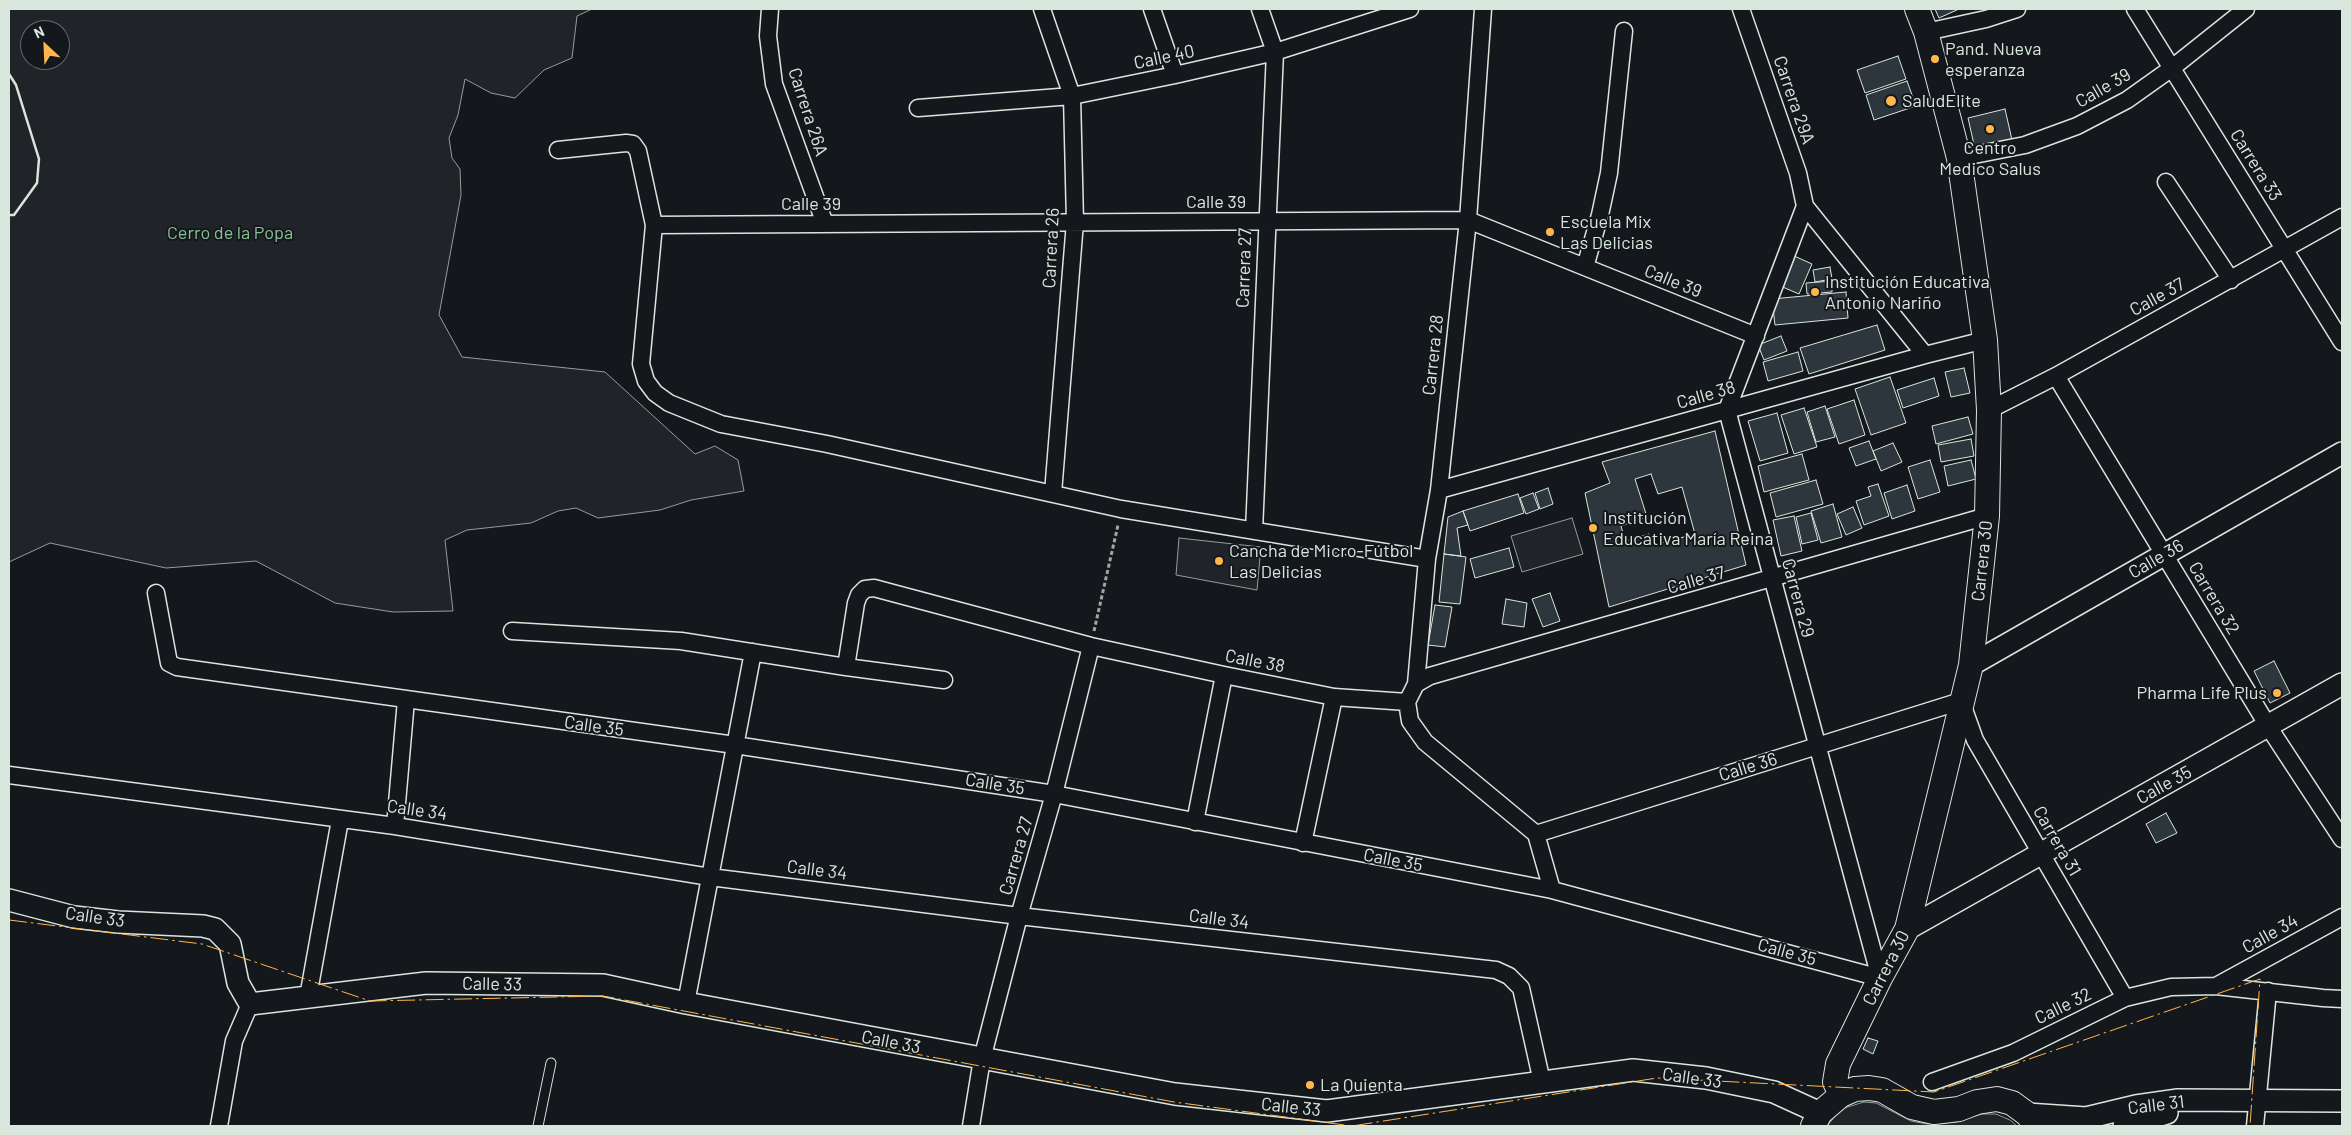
<!DOCTYPE html>
<html>
<head>
<meta charset="utf-8">
<style>
	body { margin:0 }
	#map { position:relative; width:2351px; height:1135px; overflow:hidden; background:#14181c; font-family:Barlow,sans-serif }
	canvas { display:block }
	.frame { position:absolute; inset:0; border:10px solid #d8e6dc; pointer-events:none }
	.north { position:absolute; left:20px; top:20px; width:50px; height:50px; box-sizing:border-box; background:#14181c; border:1px solid #626a69; border-radius:50%; rotate:335deg; font-size:14px; font-weight:700; line-height:20px; text-align:center; color:#d8e6dc }
	.north::after { content:''; display:block; margin:auto; width:18px; height:22px; background:#ffb74d; clip-path:polygon(50% 0,100% 100%,50% 72%,0 100%) }
</style>
</head>
<body>
<div id="map">
<canvas width="2351" height="1135"></canvas>
<div class="frame"></div>
<div class="north">N</div>
</div>
<script>
const context = document.querySelector('canvas').getContext('2d');
context.lineJoin = 'round';
function paint(path, color) {
  context.fillStyle = color;
  context.fill(path, 'evenodd');
}
function toPath(rows) {
  const path = new Path2D();
  for (const r of rows) {
    path.moveTo(r[0], r[1]);
    for (let i = 2; i < r.length; i += 2) path.lineTo(r[i], r[i + 1]);
  }
  return path;
}
function strokePath(path, color, width, dash) {
  context.strokeStyle = color;
  context.lineWidth = width;
  context.lineCap = dash ? 'butt' : 'round';
  context.setLineDash(dash || []);
  context.stroke(path);
}
function drawText(font, color, halo, rows, align = 'center') {
  context.font = font + ' Barlow,sans-serif';
  context.lineWidth = 4;
  context.setLineDash([]);
  context.textBaseline = 'middle';
  context.strokeStyle = halo;
  context.fillStyle = color;
  for (const [text, x, y, turn = 0] of rows) {
    context.save();
    context.translate(x, y);
    context.rotate((+turn || 0) * Math.PI / 180);
    context.textAlign = isNaN(turn) ? turn : align;
    if (halo) context.strokeText(text, 0, 0);
    context.fillText(text, 0, 0);
    context.restore();
  }
}
const green = toPath([
	[9,9,592,9,577,16,572,58,544,70,515,98,491,93,465,79,458,115,449,138,452,158,460,169,461,195,439,315,462,357,605,372,695,454,715,446,738,460,744,491,691,500,660,510,598,518,576,508,558,511,531,523,467,530,445,540,453,611,393,612,335,603,256,561,166,568,50,543,9,562,9,9],
	[30,30,60,30,60,60,30,60,30,30],
	[1572,518,1583,554,1522,572,1511,536,1572,518],
	[1179,538,1261,547,1257,590,1176,575,1179,538],
	[1864,1102,1876,1103,1911,1121,1927,1124,1956,1122,1982,1114,1996,1114,2010,1120,2017,1126,1827,1126,1841,1109,1864,1102]
]);
paint(green, '#202428');
strokePath(green, '#939e99', 1);
const building = toPath([
	[1935,9,1959,9,1939,18,1935,9],
	[1898,56,1906,79,1865,93,1857,70,1898,56],
	[1907,81,1916,106,1874,120,1866,95,1907,81],
	[2005,109,2012,140,1975,149,1968,118,2005,109],
	[1792,255,1812,264,1799,294,1778,285,1792,255],
	[1830,267,1832,279,1815,282,1813,270,1830,267],
	[1832,281,1832,292,1807,294,1806,283,1832,281],
	[1846,292,1848,318,1775,325,1772,299,1846,292],
	[1877,325,1885,350,1809,374,1800,348,1877,325],
	[1781,336,1787,351,1764,360,1758,345,1781,336],
	[1798,352,1803,371,1768,381,1763,362,1798,352],
	[1964,368,1970,393,1951,397,1945,372,1964,368],
	[1890,377,1906,423,1871,435,1855,389,1890,377],
	[1934,378,1939,396,1903,408,1897,390,1934,378],
	[1854,400,1865,435,1839,444,1827,409,1854,400],
	[1825,406,1835,437,1816,442,1807,412,1825,406],
	[1804,408,1817,447,1794,454,1781,415,1804,408],
	[1777,413,1788,453,1760,461,1748,421,1777,413],
	[1968,417,1973,434,1936,444,1932,426,1968,417],
	[1715,431,1746,565,1609,607,1585,493,1610,483,1602,462,1715,431],
	[1651,474,1658,494,1682,487,1695,534,1654,545,1649,534,1625,541,1621,526,1647,517,1635,479,1651,474],
	[1971,439,1974,456,1941,462,1938,445,1971,439],
	[1869,441,1876,459,1856,466,1849,448,1869,441],
	[1893,443,1902,462,1881,471,1873,451,1893,443],
	[1802,454,1809,480,1764,492,1758,466,1802,454],
	[1930,460,1940,492,1918,499,1908,467,1930,460],
	[1971,460,1976,479,1948,486,1944,466,1971,460],
	[1816,480,1823,504,1776,517,1770,493,1816,480],
	[1878,484,1889,516,1864,525,1856,501,1871,496,1868,487,1878,484],
	[1907,485,1915,511,1892,519,1884,493,1907,485],
	[1548,488,1553,504,1540,509,1535,493,1548,488],
	[1533,493,1539,509,1526,514,1520,498,1533,493],
	[1518,494,1524,513,1470,531,1463,511,1518,494],
	[1833,504,1842,537,1821,543,1811,511,1833,504],
	[1853,507,1862,528,1846,535,1837,514,1853,507],
	[1463,511,1468,525,1457,528,1461,556,1444,554,1448,517,1463,511],
	[1811,513,1818,540,1802,544,1796,517,1811,513],
	[1794,516,1802,551,1781,556,1773,520,1794,516],
	[1509,548,1514,567,1475,578,1470,559,1509,548],
	[1444,554,1466,557,1460,604,1439,602,1444,554],
	[1550,593,1560,621,1543,627,1532,599,1550,593],
	[1506,599,1527,603,1524,627,1502,624,1506,599],
	[1435,605,1452,607,1445,647,1428,645,1435,605],
	[2274,661,2290,693,2270,703,2254,671,2274,661],
	[2166,813,2177,833,2156,843,2146,824,2166,813],
	[1868,1038,1878,1041,1873,1054,1863,1049,1868,1038]
]);
paint(building, '#2c363c');
strokePath(building, '#d8e6dc', 1);
const service = toPath([
	[538,1126,551,1063]
]);
const minor = toPath([
	[770,9,768,36,774,84,825,224],
	[1042,9,1072,96,1075,222,1053,493],
	[1152,9,1175,75],
	[1741,9,1798,173,1805,206,1925,355],
	[2135,9,2342,342],
	[1926,32,1986,19,2017,9],
	[918,108,1072,96,1175,75,1275,52,1410,9],
	[558,150,626,143,633,144,638,151,654,225,641,364,646,381,655,393,669,403,721,424,827,444,1121,509,1427,559],
	[1959,158,2025,145,2077,126,2127,100,2172,68,2246,9],
	[2166,182,2231,280],
	[1805,206,1727,410,1880,978],
	[654,225,1468,220,1756,336],
	[1585,267,1600,215,1609,173,1624,31],
	[2056,376,2268,726,2342,839],
	[1989,410,2056,376,2342,217],
	[1439,490,1925,355,1985,340],
	[1254,531,1275,52,1260,9],
	[156,593,169,663,177,667,735,745,1054,794,1552,890,1880,978],
	[512,631,681,641,846,667,944,680],
	[846,667,856,603,859,595,865,589,874,588,1091,646,1224,675,1334,697,1407,702],
	[1416,684,1430,676,1987,516],
	[1407,702,1416,684,1427,559,1439,490,1468,220,1483,9],
	[1407,702,1410,721,1425,742,1536,834,1552,890],
	[9,775,395,826,710,877,1019,916,1496,970,1509,976,1521,988,1542,1082],
	[1195,822,1224,675],
	[395,826,406,700],
	[1536,834,1961,701,1975,740,2125,998],
	[1303,843,1334,697],
	[2216,986,2342,917],
	[308,997,340,820],
	[686,1003,753,652],
	[1932,1082,2013,1053,2125,998,2171,987,2216,986,2323,998,2342,999],
	[219,1126,234,1041,250,1004],
	[971,1126,982,1059,1019,916,1054,794,1091,646],
	[2255,1126,2268,991]
]);
const tertiary = toPath([
	[1971,665,2342,453],
	[9,900,74,917,118,922,203,926,215,929,230,944,238,983,250,1004,426,983,603,985,686,1003,1175,1094,1327,1111,1633,1070,1706,1078,1774,1092,1820,1113],
	[1907,929,2342,684],
	[2027,1114,2086,1118,2136,1106,2178,1100,2342,1101],
	[2124,1126,2167,1113]
]);
const secondary = toPath([
	[1841,1095,1835,1082,1838,1064,1880,978,1907,929,1971,665,1987,516,1989,410,1985,340,1959,158,1926,32,1917,9],
	[1813,1126,1820,1113,1841,1095,1855,1089,1869,1088,1882,1090,1912,1107,1934,1112,1959,1109,1977,1102,1997,1099,2012,1103,2027,1114,2036,1126]
]);
strokePath(service, '#d8e6dc', 11);
strokePath(minor, '#d8e6dc', 19);
strokePath(tertiary, '#d8e6dc', 24);
strokePath(secondary, '#d8e6dc', 26);
strokePath(toPath([
	[1094,631,1118,525]
]), '#9da8a2', 3, [4, 2.5]);
strokePath(service, '#14181c', 9);
strokePath(minor, '#14181c', 16);
strokePath(tertiary, '#14181c', 21);
strokePath(secondary, '#14181c', 24);
strokePath(toPath([
	[9,74,16,85,39,159,37,183,14,215,9,215]
]), '#d8e6dc', 2.5);
strokePath(toPath([
	[9,920,202,944,370,1001,603,996,1174,1102,1352,1126,1657,1078,1934,1092,2260,979,2250,1126]
]), '#ffb74d', 1, [18, 4, 2.5, 4]);
for (const [x, y, r, color] of [
	[1935,59,5,"#ffb74d"],
	[1891,101,6,"#ffb74d"],
	[1990,129,5,"#ffb74d"],
	[1550,232,5,"#ffb74d"],
	[1815,292,5,"#ffb74d"],
	[1593,528,5,"#ffb74d"],
	[1219,561,5,"#ffb74d"],
	[2277,693,5,"#ffb74d"],
	[1310,1085,5,"#ffb74d"]
]) {
  const dot = new Path2D();
  dot.arc(x, y, r, 0, 2 * Math.PI);
  context.fillStyle = color;
  context.fill(dot);
  strokePath(dot, '#14181c', 2);
}
drawText('18px', '#d8e6dc', '#14181c', [
	["Pand. Nueva",1945,49],
	["esperanza",1945,70],
	["SaludElite",1902,101],
	["Centro",1990,148,"center"],
	["Medico Salus",1990,169,"center"],
	["Escuela Mix",1560,222],
	["Las Delicias",1560,243],
	["Institución Educativa",1825,282],
	["Antonio Nariño",1825,303],
	["Institución",1603,518],
	["Educativa María Reina",1603,539],
	["Cancha de Micro-Fútbol",1229,551],
	["Las Delicias",1229,572],
	["Pharma Life Plus",2267,693,"right"],
	["La Quienta",1320,1085]
], 'left');
drawText('18px', '#d8e6dc', '#14181c', [
	["Calle 40",1164,57,-12],
	["Calle 39",2103,88,-30],
	["Carrera 29A",1794,100,71],
	["Carrera 26A",808,112,72],
	["Carrera 33",2256,165,58],
	["Calle 39",1216,202],
	["Calle 39",811,204],
	["Carrera 26",1051,248,-87],
	["Carrera 27",1244,268,-88],
	["Calle 39",1673,281,22],
	["Calle 37",2157,297,-29],
	["Carrera 28",1433,355,-84],
	["Calle 38",1706,395,-16],
	["Calle 36",2156,559,-30],
	["Carrera 30",1982,561,-84],
	["Calle 37",1696,580,-16],
	["Carrera 29",1798,598,75],
	["Carrera 32",2214,598,59],
	["Calle 38",1255,661,11],
	["Calle 35",594,726,8],
	["Calle 36",1748,767,-17],
	["Calle 35",995,784,9],
	["Calle 35",2164,785,-29],
	["Calle 34",417,810,8],
	["Carrera 31",2057,841,60],
	["Carrera 27",1016,856,-74],
	["Calle 35",1393,860,11],
	["Calle 34",817,870,7],
	["Calle 33",95,917,8],
	["Calle 34",1219,919,7],
	["Calle 34",2270,934,-29],
	["Calle 35",1787,952,15],
	["Carrera 30",1886,968,-63],
	["Calle 33",492,984,1],
	["Calle 32",2063,1006,-26],
	["Calle 33",891,1042,11],
	["Calle 33",1692,1078,8],
	["Calle 31",2156,1105,-7],
	["Calle 33",1291,1107,6]
]);
drawText('18px', '#8ac095', '#14181c', [
	["Cerro de la Popa",230,233]
]);
</script>
</body>
</html>
